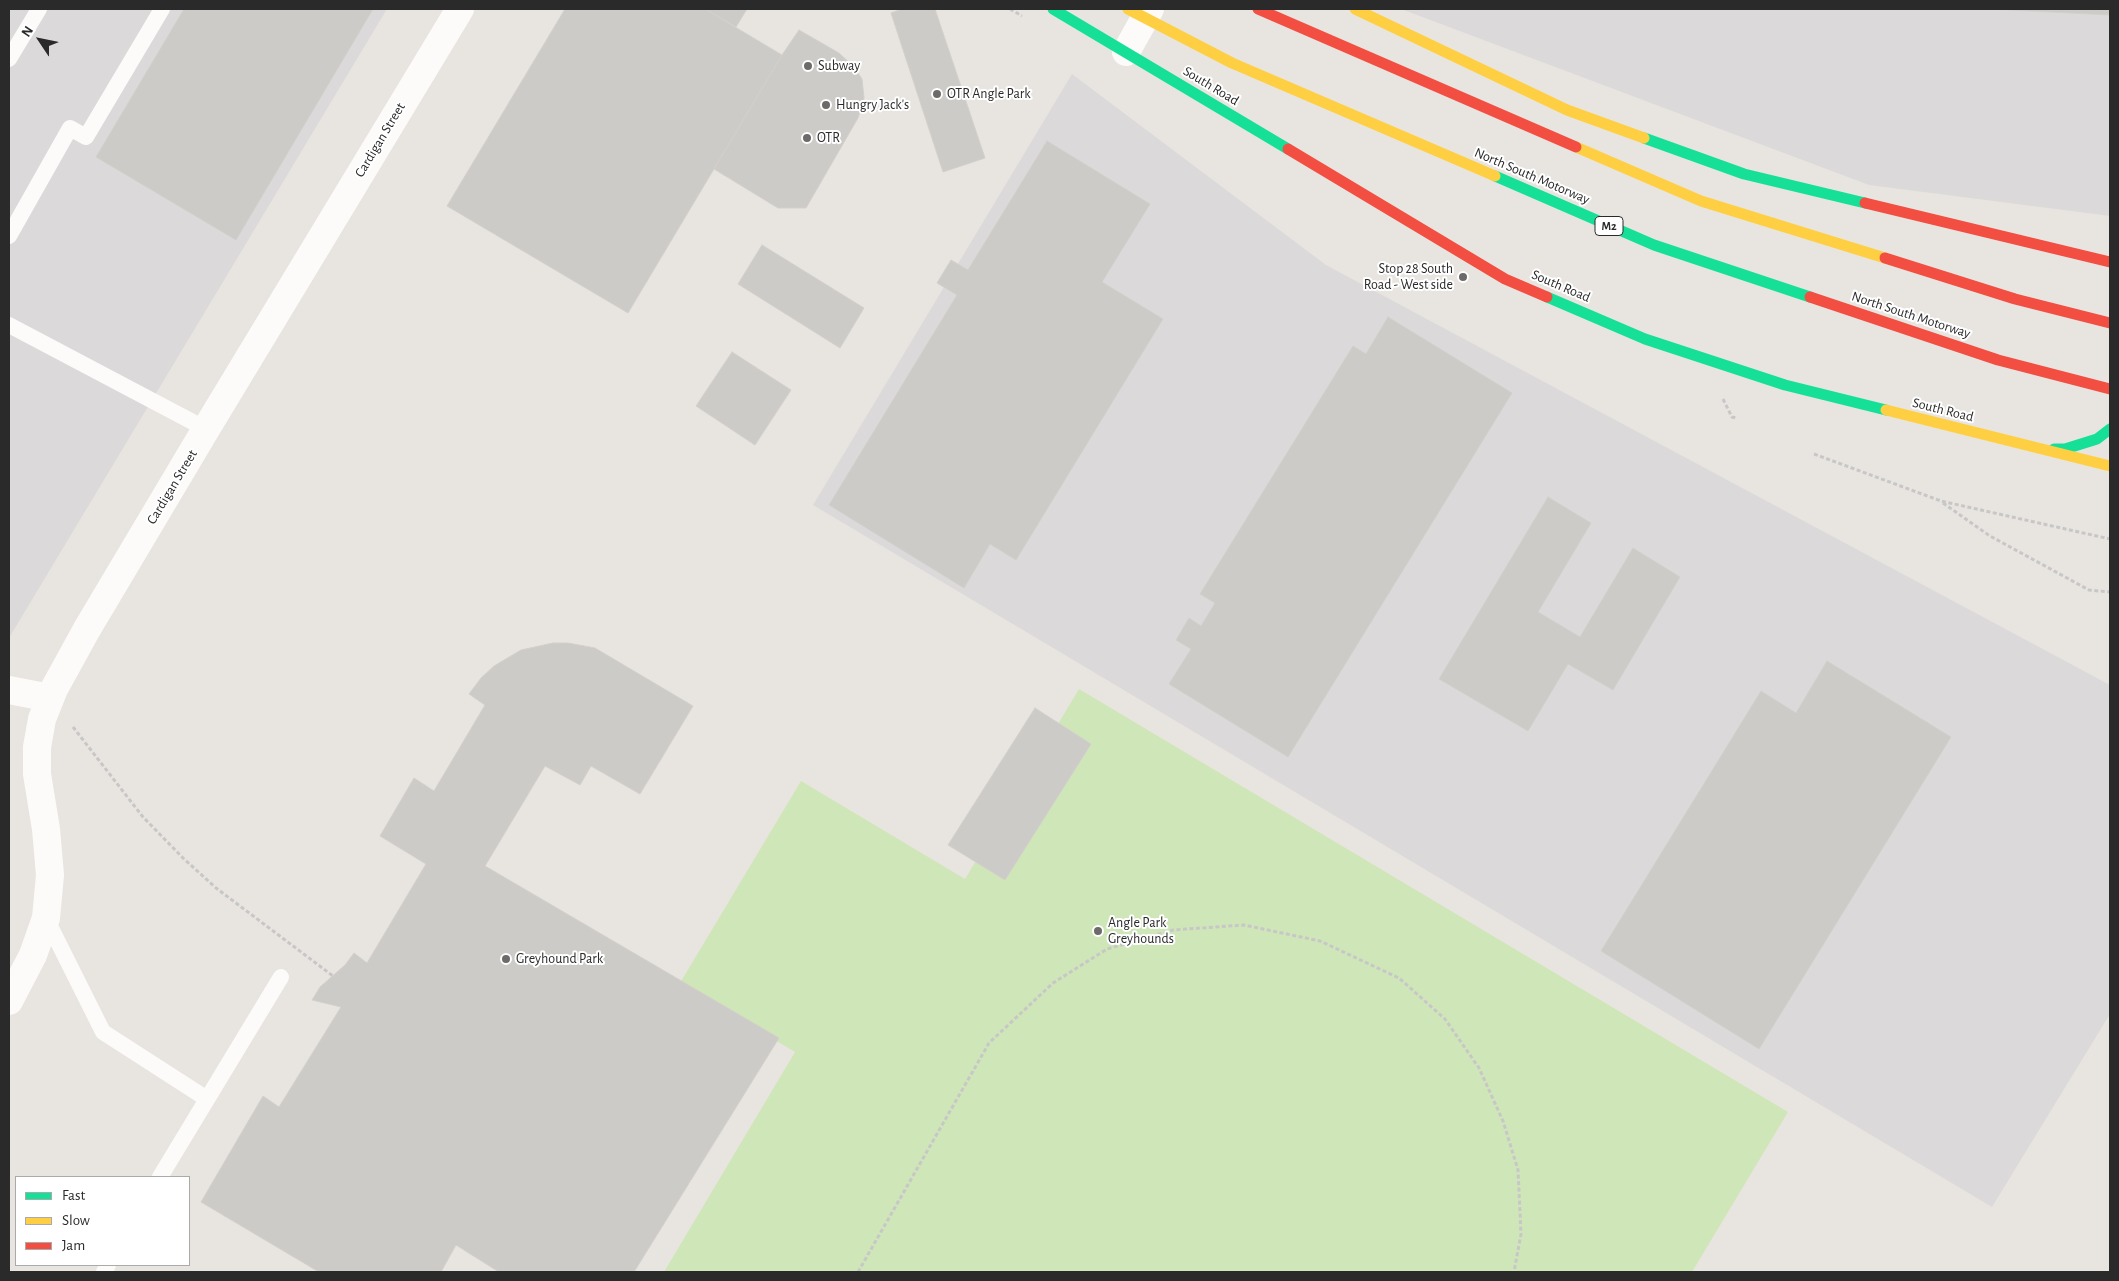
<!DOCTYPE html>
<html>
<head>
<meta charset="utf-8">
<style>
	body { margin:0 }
	#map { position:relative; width:2119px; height:1281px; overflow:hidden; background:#e8e5e0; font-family:"Alegreya Sans",sans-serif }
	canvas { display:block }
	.frame { position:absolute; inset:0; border:10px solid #2a2a2a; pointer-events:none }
	.legend { position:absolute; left:15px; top:1176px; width:175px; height:90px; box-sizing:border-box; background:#fff; border:1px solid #aaa; margin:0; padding:6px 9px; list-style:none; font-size:15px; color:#2a2a2a }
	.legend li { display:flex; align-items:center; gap:10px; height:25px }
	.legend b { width:25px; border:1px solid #aaa }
	.north { position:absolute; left:15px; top:15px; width:50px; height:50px; -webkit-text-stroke:4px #fff; paint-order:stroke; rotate:304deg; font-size:14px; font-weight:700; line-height:20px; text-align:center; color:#2a2a2a }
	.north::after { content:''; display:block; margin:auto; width:18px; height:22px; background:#2a2a2a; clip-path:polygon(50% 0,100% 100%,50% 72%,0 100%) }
</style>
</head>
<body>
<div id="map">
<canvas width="2119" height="1281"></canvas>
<div class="frame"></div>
<ul class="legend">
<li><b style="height:6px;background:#16e098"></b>Fast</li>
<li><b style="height:6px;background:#ffcf43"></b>Slow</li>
<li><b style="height:6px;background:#f24e42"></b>Jam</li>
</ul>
<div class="north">N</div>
</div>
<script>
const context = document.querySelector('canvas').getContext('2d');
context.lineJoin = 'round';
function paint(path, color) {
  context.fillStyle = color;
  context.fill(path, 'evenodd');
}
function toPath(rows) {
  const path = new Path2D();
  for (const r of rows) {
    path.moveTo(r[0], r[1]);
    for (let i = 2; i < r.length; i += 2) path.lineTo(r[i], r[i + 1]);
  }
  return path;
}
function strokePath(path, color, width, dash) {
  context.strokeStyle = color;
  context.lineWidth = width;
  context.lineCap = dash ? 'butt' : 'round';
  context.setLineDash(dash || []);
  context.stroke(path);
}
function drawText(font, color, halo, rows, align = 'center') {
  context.font = font + ' "Alegreya Sans",sans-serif';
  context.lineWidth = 4;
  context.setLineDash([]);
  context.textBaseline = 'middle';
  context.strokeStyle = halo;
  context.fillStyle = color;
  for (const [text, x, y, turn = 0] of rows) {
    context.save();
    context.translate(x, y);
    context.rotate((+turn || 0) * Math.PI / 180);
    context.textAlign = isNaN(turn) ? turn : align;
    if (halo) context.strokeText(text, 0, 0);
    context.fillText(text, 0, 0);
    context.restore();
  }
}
paint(toPath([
	[9,9,387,9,9,638],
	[1401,9,2110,9,2110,216,1869,185],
	[1072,74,1326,265,2110,685,2110,1014,1992,1207,813,505]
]), '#dcd9db');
paint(toPath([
	[1079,689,1788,1112,1692,1272,664,1272,795,1052,680,983,801,781,965,879]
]), '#cfe6b8');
const building = toPath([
	[184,9,373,9,236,240,96,157,184,9],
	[565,9,705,9,782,55,628,313,447,206,565,9],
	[705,9,747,9,736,27,705,9],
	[902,9,935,9,985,158,943,172,891,13,902,9],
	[1990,9,2110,9,2110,15,1990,9],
	[799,30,839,53,854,67,862,79,864,98,858,118,806,208,778,208,714,169,782,55,799,30],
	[1047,141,1150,204,1102,282,1163,319,1016,560,990,544,964,588,829,505,957,295,937,283,951,260,968,270,1047,141],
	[762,245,864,308,840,348,738,284,762,245],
	[1388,317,1512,393,1288,757,1169,684,1191,649,1176,640,1189,618,1201,626,1215,603,1200,594,1353,346,1366,354,1388,317],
	[732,352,791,390,755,445,696,406,732,352],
	[1548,497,1591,523,1538,612,1580,637,1633,548,1680,577,1613,690,1568,664,1528,731,1439,679,1548,497],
	[553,643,568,643,595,648,693,706,640,794,591,766,580,785,545,766,485,866,779,1038,634,1272,499,1272,456,1245,441,1272,319,1272,201,1202,263,1096,279,1107,341,1007,312,1000,320,987,345,965,354,953,367,963,426,864,380,836,414,778,434,791,485,705,469,694,481,678,494,666,521,650,553,643],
	[1827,661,1951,737,1759,1049,1601,951,1761,691,1796,713,1827,661],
	[1035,708,1091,744,1005,880,948,845,1035,708]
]);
paint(building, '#cdcbc7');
strokePath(building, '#d3d0cc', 1);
strokePath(toPath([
	[1010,9,1022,16],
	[1723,399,1732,417,1736,418],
	[1814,454,1941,501,2110,539],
	[1943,503,1990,536,2089,590,2110,592],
	[73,727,143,817,183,858,216,888,333,976],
	[858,1272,989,1043,1053,983,1107,949,1173,930,1244,925,1320,941,1399,978,1445,1019,1479,1068,1503,1121,1518,1170,1521,1234,1514,1272]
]), '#c8c7c7', 3, [4, 2.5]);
strokePath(toPath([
	[9,59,39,9],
	[9,236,70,128,86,137,162,9],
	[9,325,206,429],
	[46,918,103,1032,207,1099],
	[160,1177,281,977],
	[104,1272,108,1265]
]), '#fcfbfa', 16);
strokePath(toPath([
	[1126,52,1150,9],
	[9,690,50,698],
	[9,1001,33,955,46,918,50,875,46,829,37,774,37,747,42,719,54,689,87,629,206,429,460,9]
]), '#fcfbfa', 28);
strokePath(toPath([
	[1053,9,1288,149],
	[1644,138,1744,174,1865,203],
	[1495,176,1654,245,1810,297],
	[1547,297,1645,339,1785,385,1886,410],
	[2054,449,2065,449,2097,439,2110,429]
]), '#16e098', 11);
strokePath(toPath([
	[1128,9,1232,63,1495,176],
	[1355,9,1567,110,1644,138],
	[1576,147,1701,201,1885,258],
	[1886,410,2110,466]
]), '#ffcf43', 11);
strokePath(toPath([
	[1258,9,1576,147],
	[1288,149,1505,279,1547,297],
	[1865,203,2110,262],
	[1885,258,2015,299,2110,323],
	[1810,297,1998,360,2110,389]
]), '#f24e42', 11);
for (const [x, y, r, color] of [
	[808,66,5,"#6c6b6a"],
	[937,94,5,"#6c6b6a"],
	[826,105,5,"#6c6b6a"],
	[807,138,5,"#6c6b6a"],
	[1463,277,5,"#6c6b6a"],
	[1098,931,5,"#6c6b6a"],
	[506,959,5,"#6c6b6a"]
]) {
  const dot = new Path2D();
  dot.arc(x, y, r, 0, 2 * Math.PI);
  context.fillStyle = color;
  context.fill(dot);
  strokePath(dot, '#fff', 2);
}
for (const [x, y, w] of [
	[1609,226,28]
]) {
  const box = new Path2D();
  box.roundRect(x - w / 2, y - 9.5, w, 19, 4);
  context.fillStyle = '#fff';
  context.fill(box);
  strokePath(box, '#2a2a2a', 1);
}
drawText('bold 12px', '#2a2a2a', null, [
	["M2",1609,226]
]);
drawText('14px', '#2a2a2a', '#fff', [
	["Subway",818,66],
	["OTR Angle Park",947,94],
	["Hungry Jack's",836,105],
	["OTR",817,138],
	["Stop 28 South",1453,269,"right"],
	["Road - West side",1453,285,"right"],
	["Angle Park",1108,923],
	["Greyhounds",1108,939],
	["Greyhound Park",516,959]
], 'left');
drawText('14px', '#2a2a2a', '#fff', [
	["South Road",1211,86,31],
	["Cardigan Street",380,140,-59],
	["North South Motorway",1532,176,23],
	["South Road",1561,286,23],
	["North South Motorway",1911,315,18],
	["South Road",1943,410,14],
	["Cardigan Street",172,487,-59]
]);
</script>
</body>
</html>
